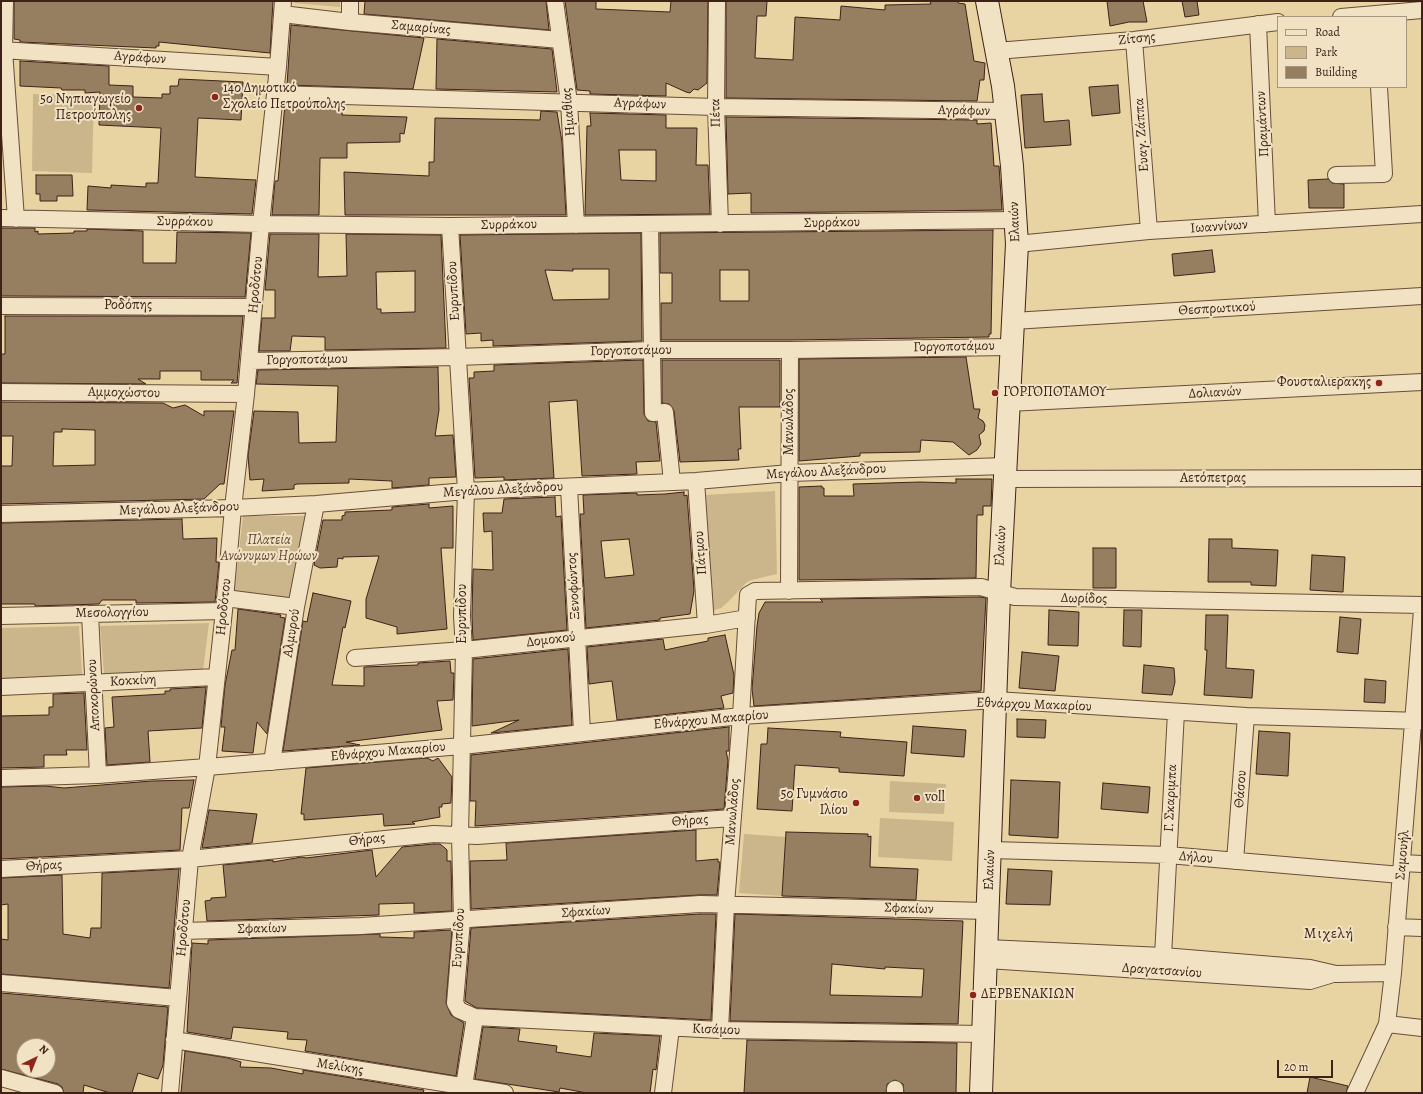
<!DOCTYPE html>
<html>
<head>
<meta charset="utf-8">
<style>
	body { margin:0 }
	#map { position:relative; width:1423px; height:1094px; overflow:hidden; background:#e8d3a2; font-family:Alegreya,serif }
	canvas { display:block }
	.frame { position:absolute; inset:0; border:2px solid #3e2218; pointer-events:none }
	.legend { position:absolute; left:1277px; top:16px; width:130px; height:72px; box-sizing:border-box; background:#f0e2c3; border:1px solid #a9957f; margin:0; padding:5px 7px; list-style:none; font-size:12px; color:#3e2218 }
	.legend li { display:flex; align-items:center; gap:8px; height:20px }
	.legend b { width:20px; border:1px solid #a9957f }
	.north { position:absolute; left:16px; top:1038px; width:40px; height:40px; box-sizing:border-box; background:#f0e2c3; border:1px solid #a9957f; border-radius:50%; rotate:43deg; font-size:11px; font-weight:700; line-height:16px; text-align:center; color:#3e2218 }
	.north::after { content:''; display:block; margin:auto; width:14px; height:18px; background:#8f2418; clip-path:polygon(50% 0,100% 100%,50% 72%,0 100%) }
	.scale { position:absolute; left:1277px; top:1060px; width:56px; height:18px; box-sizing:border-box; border:2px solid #3e2218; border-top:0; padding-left:5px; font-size:12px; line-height:14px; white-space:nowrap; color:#3e2218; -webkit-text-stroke:3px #f0e2c3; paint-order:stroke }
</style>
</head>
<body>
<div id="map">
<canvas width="1423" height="1094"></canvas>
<div class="frame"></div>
<ul class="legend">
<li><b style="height:5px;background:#f0e2c3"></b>Road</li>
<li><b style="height:11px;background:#cbb58b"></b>Park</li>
<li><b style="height:11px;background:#967e60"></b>Building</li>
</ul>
<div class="north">N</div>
<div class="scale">20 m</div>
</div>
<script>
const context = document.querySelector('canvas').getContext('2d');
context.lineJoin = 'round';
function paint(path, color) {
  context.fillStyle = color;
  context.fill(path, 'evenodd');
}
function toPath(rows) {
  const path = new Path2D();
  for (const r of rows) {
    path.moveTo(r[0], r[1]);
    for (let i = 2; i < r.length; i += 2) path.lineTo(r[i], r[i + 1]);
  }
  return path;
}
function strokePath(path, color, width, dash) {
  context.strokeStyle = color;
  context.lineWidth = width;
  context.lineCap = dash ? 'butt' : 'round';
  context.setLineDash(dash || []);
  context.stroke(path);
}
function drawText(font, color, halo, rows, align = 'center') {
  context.font = font + ' Alegreya,serif';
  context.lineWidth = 4;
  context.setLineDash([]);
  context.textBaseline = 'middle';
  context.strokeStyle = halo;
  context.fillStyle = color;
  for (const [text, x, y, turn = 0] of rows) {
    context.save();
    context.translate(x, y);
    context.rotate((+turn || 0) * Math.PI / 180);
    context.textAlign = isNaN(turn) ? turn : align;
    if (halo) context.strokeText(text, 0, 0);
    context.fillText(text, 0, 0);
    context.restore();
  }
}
paint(toPath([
	[294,1,340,1,340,7,294,3],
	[33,94,94,95,92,173,32,171],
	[775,491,777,574,751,580,746,583,728,602,721,608,712,611,705,495],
	[243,516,306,516,291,600,234,595],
	[209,623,203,671,104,674,100,626],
	[79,626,82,675,1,679,1,628],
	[890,781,946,784,944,814,889,812],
	[880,818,954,822,952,861,878,857],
	[744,834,786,837,782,896,739,893]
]), '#cbb58b');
const building = toPath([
	[14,1,273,1,270,53,159,42,159,46,156,46,156,48,20,42,20,40,14,39,14,1],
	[365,1,546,1,549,30,364,14,365,1],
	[565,1,596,1,596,9,670,12,671,1,708,1,707,83,698,90,694,89,690,93,686,92,666,83,666,96,590,94,590,91,577,90,565,1],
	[726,1,767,1,766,16,757,16,755,58,793,60,795,17,840,20,841,6,885,10,885,5,931,4,930,1,958,1,958,3,965,4,974,61,985,63,984,80,980,80,977,101,726,98,726,1],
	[1107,1,1143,1,1147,22,1129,22,1110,26,1107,1],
	[1182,1,1197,1,1199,15,1185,17,1182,1],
	[291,25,424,38,413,89,287,85,291,25],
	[437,39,552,49,557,92,436,89,437,39],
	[20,61,109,66,109,85,133,86,133,97,162,98,162,94,170,94,170,86,178,86,179,79,243,82,241,120,198,118,195,177,256,180,252,214,87,210,88,186,111,188,111,185,146,187,146,183,158,183,161,128,99,125,100,92,85,93,85,90,62,90,61,88,20,86,20,61],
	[1118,85,1120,113,1092,116,1089,87,1118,85],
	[1042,94,1044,122,1069,120,1071,145,1025,148,1021,95,1042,94],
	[285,104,343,106,342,115,407,117,404,134,400,133,400,142,347,143,347,158,320,158,319,215,272,215,275,181,278,181,285,104],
	[541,111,557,112,562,142,566,215,345,215,344,172,429,176,429,162,434,162,435,118,540,120,541,111],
	[590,113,666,115,666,128,697,128,696,165,708,165,710,214,585,215,587,126,591,126,590,113],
	[619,150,656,150,656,181,621,180,619,150],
	[726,117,977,120,977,124,991,123,994,166,999,166,1002,210,751,213,751,193,728,194,726,117],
	[36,175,72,175,73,196,57,196,57,201,40,201,40,194,36,194,36,175],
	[1328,179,1332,183,1344,184,1344,208,1309,208,1308,180,1328,179],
	[1,228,35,228,35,232,38,231,38,234,74,233,74,231,87,231,87,229,143,231,143,263,176,263,177,232,251,233,245,297,1,296,1,228],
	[993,230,991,334,989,334,989,337,790,340,661,340,661,303,672,303,672,273,660,273,660,233,993,230],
	[720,270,749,270,749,301,720,301,720,270],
	[641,233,642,341,493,346,493,340,481,341,481,333,466,334,460,235,641,233],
	[573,269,609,269,609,299,553,300,545,270,573,271,573,269],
	[270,234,319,234,318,277,347,276,346,234,441,235,446,348,325,350,325,337,292,336,290,351,259,351,262,318,275,318,275,290,265,290,270,234],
	[415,271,415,312,381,313,381,309,377,309,376,272,415,271],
	[1212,250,1215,272,1174,276,1172,254,1212,250],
	[5,316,243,316,237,383,231,383,234,380,201,380,201,371,160,371,160,379,138,379,146,384,1,383,1,354,5,354,5,316],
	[966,357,974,409,980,409,978,418,983,421,985,425,984,431,979,435,981,444,977,450,969,455,953,442,921,440,920,452,860,453,860,456,799,461,799,359,966,357],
	[643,360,644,414,648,421,656,422,660,461,636,462,637,474,582,476,577,400,549,402,554,478,504,480,504,477,475,478,469,378,474,378,474,372,494,371,494,365,643,360],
	[662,360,780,360,780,407,739,407,741,449,738,449,739,460,680,462,674,411,669,404,662,403,662,360],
	[438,367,439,410,435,436,453,435,456,477,429,478,429,485,392,488,392,481,349,479,349,483,297,484,294,485,294,489,262,491,264,479,250,480,248,456,254,411,298,412,299,443,336,442,338,386,256,384,258,370,438,367],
	[1,402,163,403,173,408,185,405,204,416,204,411,234,411,224,484,220,484,204,499,1,504,1,466,12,466,13,436,1,436,1,402],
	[62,429,95,430,95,465,53,466,54,432,62,432,62,429],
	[956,479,992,479,991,506,983,506,983,515,977,515,976,578,799,580,799,487,822,486,822,488,824,488,824,496,854,496,853,484,920,482,956,483,956,479],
	[684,492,684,496,687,495,694,591,690,614,660,618,660,620,586,628,580,514,584,514,583,495,637,493,637,495,665,494,684,492],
	[629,539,634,575,605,578,601,541,629,539],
	[555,497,556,517,561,516,567,630,473,640,472,616,473,569,493,570,492,531,484,532,483,513,502,513,504,499,555,497],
	[429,504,429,508,453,506,453,548,441,548,447,629,397,634,397,627,366,618,366,599,379,556,343,557,343,559,338,558,337,567,320,568,314,565,323,520,342,520,342,516,345,515,345,512,392,510,392,507,429,504],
	[182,519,183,539,217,538,216,562,219,562,215,602,139,603,136,603,136,600,102,600,99,604,35,606,35,604,1,604,1,523,182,519],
	[1209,539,1232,539,1232,548,1278,550,1276,586,1251,585,1251,582,1208,582,1209,539],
	[1093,548,1116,548,1116,588,1093,588,1093,548],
	[1312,555,1345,557,1343,592,1310,590,1312,555],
	[313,593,351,601,345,628,343,627,332,685,364,686,364,667,418,665,418,663,450,661,451,673,454,673,453,700,437,701,442,730,346,742,360,745,283,751,303,621,307,622,313,593],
	[980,597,986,598,981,691,754,706,752,689,757,626,759,613,765,602,823,602,820,599,980,597],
	[238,609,281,615,280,617,285,618,267,734,257,722,253,753,222,751,225,727,221,727,225,685,232,650,235,650,238,609],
	[1049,610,1079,612,1078,646,1048,645,1049,610],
	[1124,610,1142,610,1141,647,1123,646,1124,610],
	[1206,615,1228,615,1226,668,1254,670,1252,698,1204,695,1207,650,1205,650,1206,615],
	[1340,617,1361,619,1358,654,1337,652,1340,617],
	[725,635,734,675,733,693,721,696,724,708,617,720,612,681,589,684,587,647,663,639,665,650,708,641,708,638,725,635],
	[568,649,572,725,491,733,519,720,472,726,473,659,568,649],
	[1022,652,1059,656,1055,691,1019,688,1022,652],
	[1144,665,1174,668,1175,682,1172,695,1142,693,1144,665],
	[1365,679,1386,681,1385,703,1364,702,1365,679],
	[206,687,202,728,148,731,150,762,107,765,105,728,114,727,112,697,165,694,165,691,170,691,170,689,206,687],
	[84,693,87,750,66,750,67,755,44,755,44,767,1,768,1,716,49,715,49,707,53,707,53,694,84,693],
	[1017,719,1046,720,1045,738,1017,737,1017,719],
	[913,726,966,730,964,757,911,753,913,726],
	[729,727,729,751,726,751,728,760,724,809,475,826,476,801,470,801,471,755,729,727],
	[768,728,841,732,840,737,907,742,904,776,839,772,839,768,795,765,792,811,757,809,761,744,767,744,768,728],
	[1259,731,1290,733,1288,776,1256,774,1259,731],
	[427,758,433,761,438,758,452,777,451,803,442,804,442,807,439,807,440,817,412,822,415,824,384,826,383,814,304,820,304,814,301,814,306,768,427,758],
	[194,780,189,808,182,808,180,850,1,859,1,787,45,786,64,788,152,781,194,780],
	[1011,780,1060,782,1058,838,1009,835,1011,780],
	[1103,783,1150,787,1148,813,1101,809,1103,783],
	[209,810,257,814,252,843,202,848,209,810],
	[696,830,696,861,718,859,718,862,720,862,717,895,699,895,471,909,470,861,507,860,506,843,696,830],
	[786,832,868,834,868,837,871,836,870,867,918,869,916,900,782,896,786,832],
	[434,844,440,844,445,848,447,850,447,861,451,861,452,911,414,913,414,903,379,904,379,915,207,921,205,901,211,900,211,898,226,897,223,865,273,860,273,862,302,857,306,858,372,850,376,877,402,847,434,844],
	[179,869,169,988,1,974,1,939,8,940,8,904,1,905,1,878,62,875,63,934,90,938,91,928,101,928,102,873,179,869],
	[1008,869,1052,871,1050,905,1006,904,1008,869],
	[700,914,716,914,711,1020,477,1008,465,1001,471,928,700,914],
	[735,914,963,921,958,1024,730,1021,735,914],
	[832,964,885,969,885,967,924,969,922,997,830,995,832,964],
	[452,930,446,1003,451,1015,464,1023,456,1076,305,1051,307,1040,287,1039,288,1032,233,1027,231,1039,187,1032,192,943,208,944,208,940,380,934,380,937,414,938,414,932,452,930],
	[1,993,168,1007,163,1065,158,1079,138,1073,132,1093,110,1093,84,1085,83,1093,64,1093,62,1087,58,1084,1,1069,1,993],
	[24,1046,48,1046,48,1070,24,1070,24,1046],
	[483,1027,520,1029,518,1041,557,1046,556,1052,591,1057,594,1033,660,1036,656,1070,653,1069,650,1093,587,1093,560,1088,559,1092,475,1079,483,1027],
	[747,1040,957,1043,956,1093,904,1093,903,1084,895,1080,887,1084,886,1093,744,1093,747,1040],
	[185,1051,228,1058,241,1062,240,1067,271,1068,303,1074,303,1070,424,1090,423,1093,181,1093,185,1051],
	[1310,1077,1348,1086,1346,1093,1307,1093,1310,1077]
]);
paint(building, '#967e60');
strokePath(building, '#3e2218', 1);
const street = toPath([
	[5,1,4,50,16,219],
	[555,1,569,102,576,225],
	[717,1,716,107,720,224],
	[282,14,350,22,560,40],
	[1341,17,1422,10],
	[350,22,350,1],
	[1258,24,1267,224],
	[1134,40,1149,231],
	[1,50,278,67],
	[996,51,1134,40,1278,22],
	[275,94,716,107,1005,111],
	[1336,175,1384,174,1379,87],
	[1,218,261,224,450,226,1016,220],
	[650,224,653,413,665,412,672,482],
	[450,226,466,491,462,616,464,650,460,835,462,920,455,1003,459,1010,475,1017,720,1030,984,1034],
	[1017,244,1149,231,1422,214],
	[1,306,254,307],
	[1013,321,1422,296],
	[250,361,457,357,651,350,790,350,1012,347],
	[1,392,246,394],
	[1008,403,1422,382],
	[1004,479,1422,478],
	[696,481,706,625],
	[569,487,582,732],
	[1,514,233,508,316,504,466,491,696,481,790,473,1005,466],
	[789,591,790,350],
	[225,598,296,607],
	[90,614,98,775],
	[1,616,224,611],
	[355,658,464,650,706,625,747,618],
	[1,687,216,677],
	[272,762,296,607,316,504],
	[1,778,98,775,207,767,462,746,741,716,996,700,1246,716,1422,721],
	[991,850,1168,855,1401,875],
	[1235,861,1246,716],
	[1402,863,1422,864],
	[1,869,190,859,434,834,477,836,732,818],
	[1396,927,1422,928],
	[183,931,361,926,700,904,988,911],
	[987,948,1163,956,1310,968,1336,974,1393,973],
	[1163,956,1176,712],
	[987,960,1310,981,1333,974],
	[1,983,178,998],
	[1387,1024,1422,1028],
	[720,1030,726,904,741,716,748,595,755,591,981,587,1015,597,1422,605],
	[174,1040,505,1093],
	[1,1078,55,1093],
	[464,1086,475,1017],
	[170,1093,190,859,207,767,224,611,233,508,246,394,261,224,278,67,283,1],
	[663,1093,671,1028],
	[895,1093,895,1089],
	[1355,1093,1387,1024,1393,973,1422,610]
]);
const secondary = toPath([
	[981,1093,999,593,1017,244,1012,166,1003,86,987,1]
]);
strokePath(street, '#684e3a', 18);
strokePath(secondary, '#3e2218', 24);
strokePath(street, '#f0e2c3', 16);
strokePath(secondary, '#f0e2c3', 22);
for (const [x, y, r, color] of [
	[215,97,4,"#8f2418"],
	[139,108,4,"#8f2418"],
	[1379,383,4,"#8f2418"],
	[995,393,4,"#8f2418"],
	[917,798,4,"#8f2418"],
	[856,803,4,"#8f2418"],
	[973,995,4,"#8f2418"]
]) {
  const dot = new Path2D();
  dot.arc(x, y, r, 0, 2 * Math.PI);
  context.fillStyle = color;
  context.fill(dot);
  strokePath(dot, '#f0e2c3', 1.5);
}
drawText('14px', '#3e2218', '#f0e2c3', [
	["Σαμαρίνας",421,28,5],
	["Ζίτσης",1137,39,-6],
	["Αγράφων",140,58,4],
	["Αγράφων",640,104,2],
	["Αγράφων",964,111,1],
	["Ημαθίας",569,112,-95],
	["Πέτα",716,113,-91],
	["Πραμάντων",1263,124,-93],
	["Ευαγ. Ζάππα",1142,135,-94],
	["Συρράκου",185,222,1],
	["Ελαιών",1015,222,-92],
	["Συρράκου",832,223,-1],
	["Συρράκου",509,225,-1],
	["Ιωαννίνων",1219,227,-4],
	["Ηροδότου",256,285,-85],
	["Ευρυπίδου",454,291,-93],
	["Ροδόπης",128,306],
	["Θεσπρωτικού",1217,309,-3],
	["Γοργοποτάμου",954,347,-1],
	["Γοργοποτάμου",631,351,-1],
	["Γοργοποτάμου",307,360,-1],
	["Αμμοχώστου",124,393,1],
	["Δολιανών",1215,393,-3],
	["Μανωλάδος",790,422,-90],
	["Μεγάλου Αλεξάνδρου",826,472,-3],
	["Αετόπετρας",1213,479],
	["Μεγάλου Αλεξάνδρου",503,490,-3],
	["Μεγάλου Αλεξάνδρου",179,509,-2],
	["Ελαιών",1001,546,-87],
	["Πάτμου",701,553,-94],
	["Ξενοφώντος",574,586,-93],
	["Δωρίδος",1084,599,1],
	["Ηροδότου",224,607,-84],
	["Μεσολογγίου",112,613,-1],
	["Ευρυπίδου",463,614,-90],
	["Αλμυρού",292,633,-81],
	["Δομοκού",551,640,-7],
	["Κοκκίνη",133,681,-3],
	["Αποκορώνου",94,695,-93],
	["Εθνάρχου Μακαρίου",1034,705,2],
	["Εθνάρχου Μακαρίου",711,720,-5],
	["Εθνάρχου Μακαρίου",388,752,-5],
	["Θάσου",1241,789,-86],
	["Γ. Σκαριμπα",1171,798,-87],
	["Μανωλάδος",733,812,-86],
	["Θήρας",690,821,-4],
	["Θήρας",367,840,-6],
	["Σαμουήλ",1403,855,-85],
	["Δήλου",1196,858,5],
	["Θήρας",44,866,-3],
	["Ελαιών",990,870,-88],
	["Σφακίων",909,909,2],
	["Σφακίων",586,912,-4],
	["Ηροδότου",184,928,-85],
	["Σφακίων",262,929,-1],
	["Ευρυπίδου",459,938,-87],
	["Δραγατσανίου",1162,971,4],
	["Κισάμου",716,1030,2],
	["Μελίκης",340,1067,9]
]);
drawText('14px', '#3e2218', '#f0e2c3', [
	["14ο Δημοτικό",223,89],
	["Σχολείο Πετρούπολης",223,105],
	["5ο Νηπιαγωγείο",131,100,"right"],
	["Πετρούπολης",131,116,"right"],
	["Φουσταλιερακης",1371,383,"right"],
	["ΓΟΡΓΟΠΟΤΑΜΟΥ",1003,393],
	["5ο Γυμνάσιο",848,795,"right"],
	["Ιλίου",848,811,"right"],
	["voll",925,798],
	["ΔΕΡΒΕΝΑΚΙΩΝ",981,995]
], 'left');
drawText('italic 14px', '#614735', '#f0e2c3', [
	["Πλατεία",269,541],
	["Ανώνυμων Ηρώων",269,557]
]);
context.letterSpacing = '1px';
drawText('15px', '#3e2218', '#f0e2c3', [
	["Μιχελή",1329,934]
]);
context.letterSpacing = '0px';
</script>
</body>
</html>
